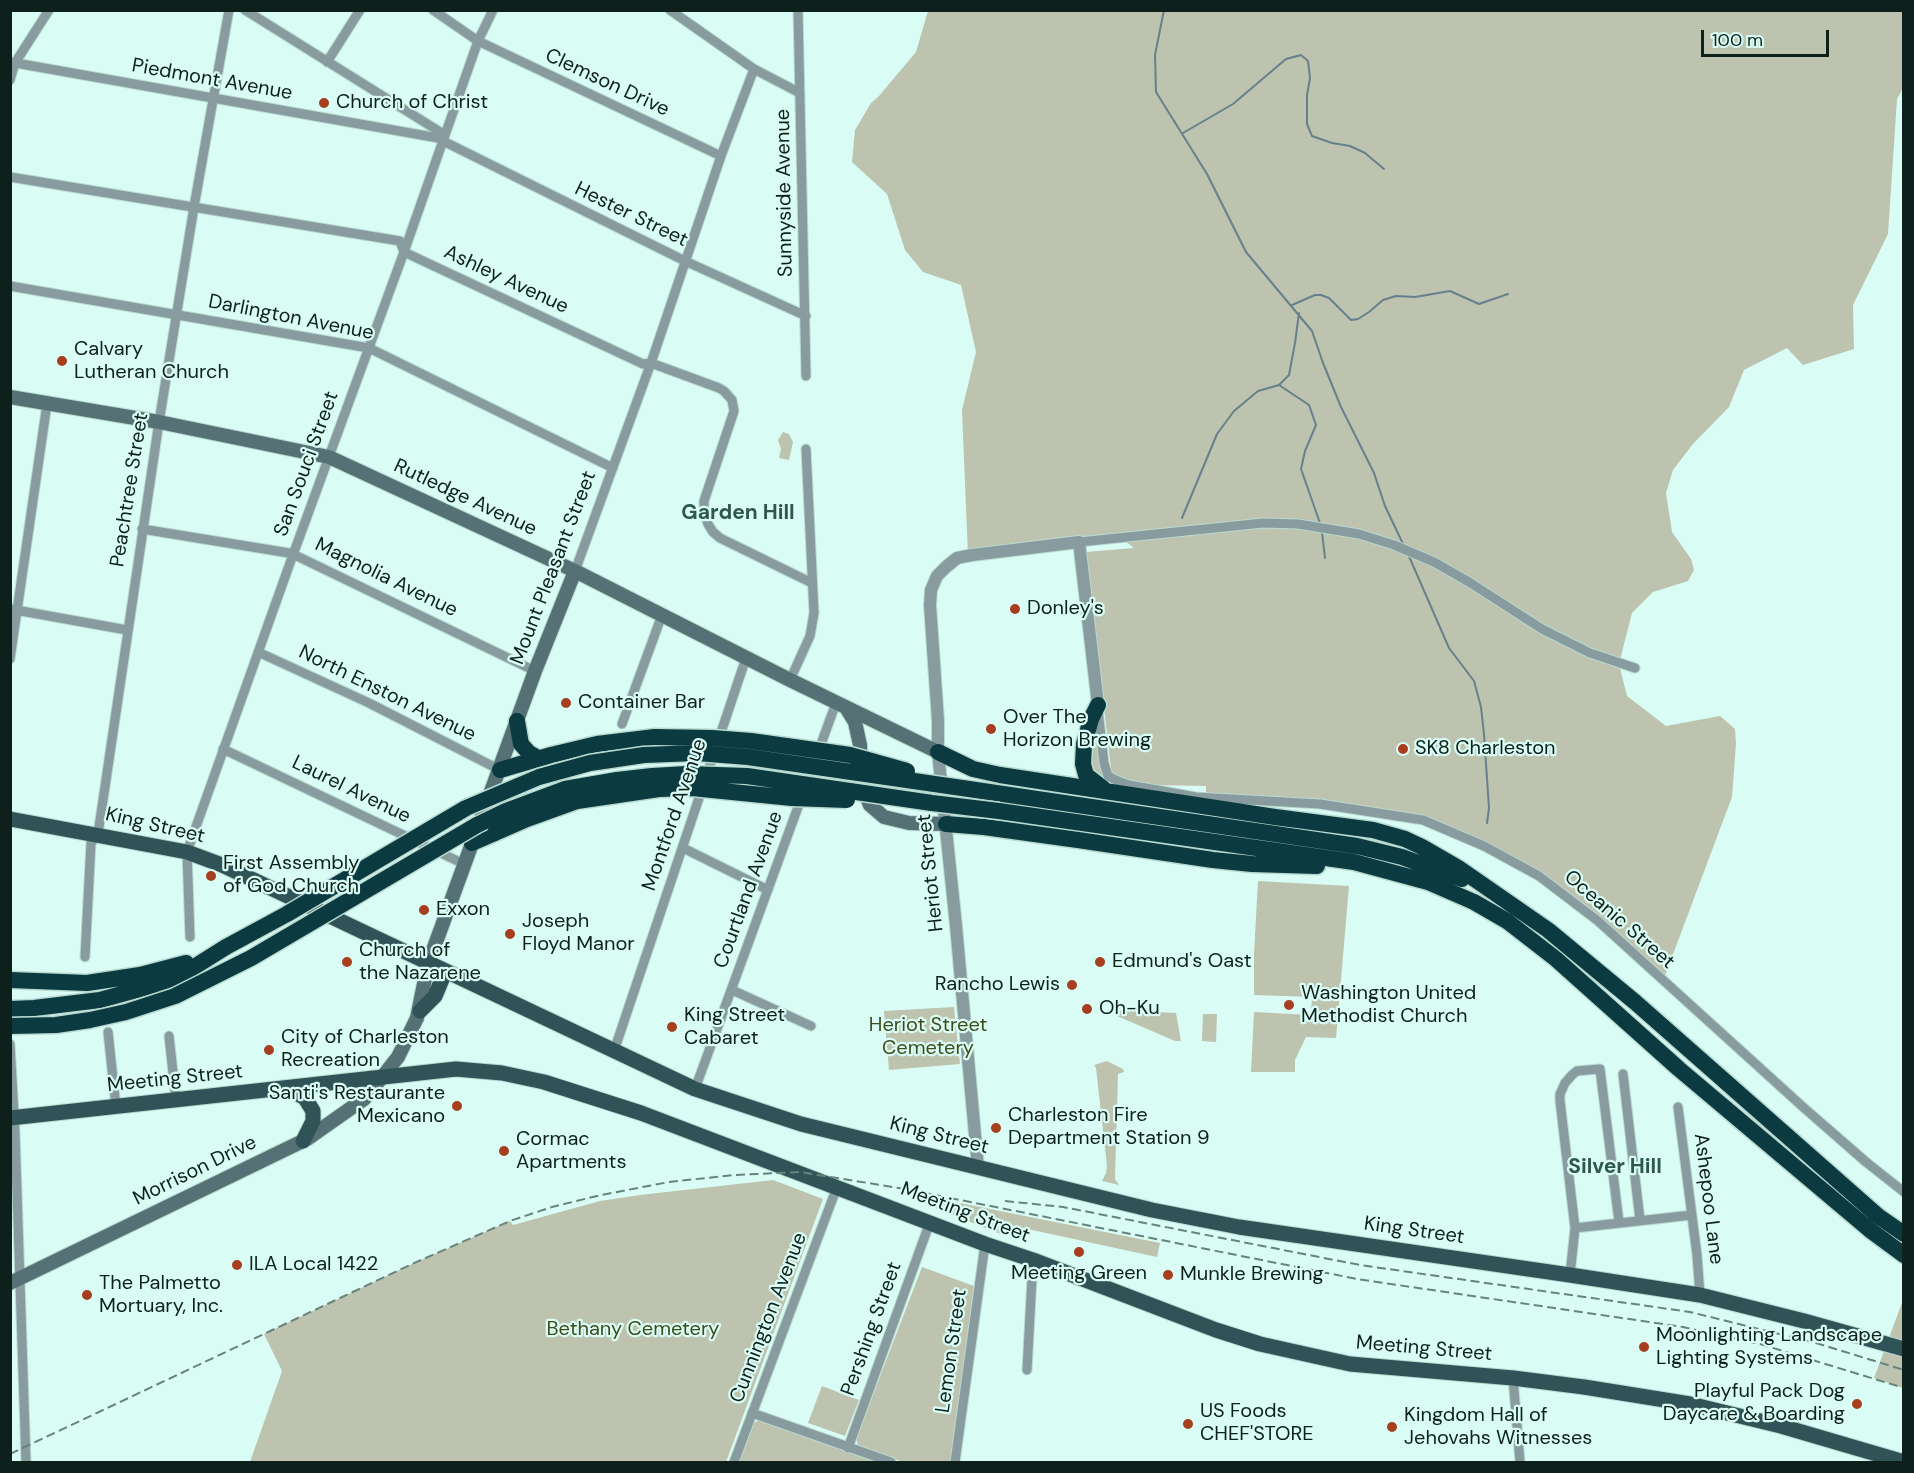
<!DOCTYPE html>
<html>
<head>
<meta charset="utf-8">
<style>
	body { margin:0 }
	#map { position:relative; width:1914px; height:1473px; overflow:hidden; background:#d9fdf4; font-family:"DM Sans",sans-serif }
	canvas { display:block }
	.frame { position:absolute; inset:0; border:12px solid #0e201c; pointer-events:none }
	.scale { position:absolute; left:1701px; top:30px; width:128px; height:27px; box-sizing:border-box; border:3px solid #0e201c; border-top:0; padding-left:8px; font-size:18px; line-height:21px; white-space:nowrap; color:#0e201c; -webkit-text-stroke:4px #d9fdf4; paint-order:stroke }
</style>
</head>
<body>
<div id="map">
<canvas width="1914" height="1473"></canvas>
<div class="frame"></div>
<div class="scale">100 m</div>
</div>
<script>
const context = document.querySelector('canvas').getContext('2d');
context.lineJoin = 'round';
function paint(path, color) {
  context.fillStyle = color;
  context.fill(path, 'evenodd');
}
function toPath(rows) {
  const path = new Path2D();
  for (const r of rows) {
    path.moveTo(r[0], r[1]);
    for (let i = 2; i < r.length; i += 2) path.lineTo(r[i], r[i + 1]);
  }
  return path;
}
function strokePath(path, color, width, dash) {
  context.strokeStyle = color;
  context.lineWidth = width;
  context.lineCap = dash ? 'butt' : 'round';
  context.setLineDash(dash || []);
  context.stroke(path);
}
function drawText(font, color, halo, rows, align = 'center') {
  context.font = font + ' "DM Sans",sans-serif';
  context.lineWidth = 4.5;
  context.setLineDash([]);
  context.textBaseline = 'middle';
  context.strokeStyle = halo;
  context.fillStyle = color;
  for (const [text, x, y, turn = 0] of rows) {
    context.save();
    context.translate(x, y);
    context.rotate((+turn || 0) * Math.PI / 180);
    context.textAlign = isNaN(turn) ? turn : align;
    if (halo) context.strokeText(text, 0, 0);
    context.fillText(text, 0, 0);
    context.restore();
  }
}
paint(toPath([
	[928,11,1903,11,1903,88,1897,99,1888,234,1853,305,1854,349,1803,365,1787,348,1744,370,1729,407,1693,444,1673,470,1666,493,1672,532,1691,559,1694,570,1688,581,1653,592,1632,613,1619,664,1627,696,1666,726,1720,716,1735,729,1736,743,1732,797,1663,981,1539,876,1423,820,1369,811,1206,798,1206,786,1149,785,1112,777,1086,552,1134,548,1118,536,968,556,962,410,976,352,961,285,923,272,905,250,887,194,852,162,855,130,871,103,879,96,916,52],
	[783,432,789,434,793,442,789,460,779,458,781,449,778,440],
	[1095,725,1104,775,1097,776,1090,773,1087,755],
	[1258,881,1349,886,1336,1038,1306,1037,1295,1060,1295,1072,1251,1072,1254,1012,1311,1015,1312,997,1254,995,1254,954],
	[954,1007,960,1064,889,1070,884,1011],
	[1117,1010,1176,1013,1181,1041,1175,1041,1117,1016],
	[1203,1014,1217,1014,1216,1042,1202,1041],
	[1107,1061,1123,1069,1124,1072,1118,1074,1115,1179,1119,1185,1102,1181,1106,1173,1107,1166,1096,1068,1094,1065],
	[773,1180,823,1199,726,1462,250,1462,282,1371,264,1334,412,1264,510,1221,513,1225,600,1201,640,1195],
	[925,1196,1160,1243,1157,1257,1009,1225,1003,1235,920,1202,920,1198],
	[922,1267,974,1286,951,1462,903,1462,859,1447,856,1439],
	[1903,1300,1903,1388,1874,1378],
	[822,1386,859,1400,845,1436,808,1423],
	[759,1420,822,1442,876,1462,739,1462,754,1423]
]), '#bdc3af');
strokePath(toPath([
	[1164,10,1155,55,1156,92,1207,174,1246,252,1312,331,1323,363,1341,407,1374,473,1385,506,1404,546],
	[1183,133,1233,104,1286,59,1301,55,1308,61,1310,78,1307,95,1307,124,1312,136,1332,143,1350,146,1365,153,1384,169],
	[1292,305,1315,295,1321,295,1329,298,1351,320,1358,319,1369,312,1383,300,1396,296,1415,297,1450,291,1479,304,1508,294],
	[1279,385,1309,405,1316,425,1305,451,1301,469,1321,526],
	[1182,518,1217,434,1234,411,1258,391,1279,385,1289,375,1295,343,1299,313],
	[1322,532,1325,558],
	[1408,554,1449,648,1474,681,1481,707,1484,734,1489,808,1487,823]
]), '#67818c', 2);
const minor = toPath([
	[245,10,445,135],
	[433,10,478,41,721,156],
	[670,10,754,69,800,93],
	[798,10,806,376],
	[10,62,444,139],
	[327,62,360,10],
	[10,80,15,63,49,10],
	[443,141,685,261,806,316],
	[10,177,400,241,404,252,643,364,651,363,719,388,724,391,732,400,734,411,704,501,704,513,708,524,713,532,720,538,812,583],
	[10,286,369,348,613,468],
	[142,529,289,553,299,557,535,671],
	[1079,542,1263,523,1298,524,1359,534,1394,545,1434,562,1469,582,1542,629,1590,653,1635,668],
	[575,571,651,363,721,156,754,69],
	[10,609,127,630],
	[258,652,369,703,500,770],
	[10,659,47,404],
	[790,680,810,636,814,613,806,449],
	[1098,710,1104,763,1108,776,1118,781,1129,785,1196,797,1320,804,1423,820,1484,846,1539,876,1598,921,1803,1107,1866,1162,1904,1192],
	[622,724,662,615],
	[223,749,464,864],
	[683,848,768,890],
	[190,937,187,852,290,563,404,252,478,41,493,10],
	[85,957,91,843,98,834,159,422,194,207,229,10],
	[732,990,811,1026],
	[108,1032,116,1107],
	[169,1036,176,1100],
	[10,1044,15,1132,26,1462],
	[614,1051,746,658],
	[1623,1074,1640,1220],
	[695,1089,836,703],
	[1678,1107,1697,1255,1700,1295],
	[1575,1228,1692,1215],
	[1570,1275,1575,1228,1560,1101,1560,1094,1565,1083,1572,1075,1577,1071,1600,1069,1619,1222],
	[1027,1370,1033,1260],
	[1513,1378,1520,1462],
	[752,1413,891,1462],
	[848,1448,930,1222],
	[734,1462,837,1187],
	[955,1462,985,1244]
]);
const tertiary = toPath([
	[978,1168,956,926,938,752,938,721,930,605,931,590,937,576,946,567,957,558,972,555,1079,542,1098,705]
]);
const secondary = toPath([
	[10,397,159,422,329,457,575,571,790,680,938,752],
	[847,709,855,722,860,745,861,783,870,805,884,817,909,823,946,824],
	[10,1283,307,1139,364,1099,383,1076,398,1057,417,1018,428,964,535,671,575,571]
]);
const primary = toPath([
	[10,819,187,852,222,865,695,1089,801,1124,1152,1210,1239,1227,1570,1275,1700,1295,1804,1321,1904,1349],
	[420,1011,435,996,445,972],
	[287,1088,305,1098,313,1111,313,1121,303,1141],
	[10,1118,456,1069,502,1073,544,1082,641,1113,985,1244,1033,1260,1216,1330,1260,1344,1350,1364,1513,1378,1584,1387,1690,1404,1781,1426,1904,1462]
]);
const motorway = toPath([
	[1098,705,1091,719,1084,744,1083,764,1086,775,1104,789],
	[517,721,521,744,529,753,538,758],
	[938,752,973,769,1000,775,1275,817,1373,830,1405,839,1422,847,1460,869,1548,930,1635,1002,1878,1216,1904,1234],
	[500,770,551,755,597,744,655,737],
	[969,789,1357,846,1402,857,1462,879],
	[999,811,1354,862,1428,882,1474,902,1507,921,1556,959,1679,1069,1870,1230,1904,1255],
	[946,824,984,827,1078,840,1213,860,1252,864,1317,866],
	[472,843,495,833],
	[10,980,87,983,140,975,186,963],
	[10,1009,34,1008,100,1000,129,992,159,984,183,974,226,947]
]);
strokePath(minor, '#b9dad1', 11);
strokePath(tertiary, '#b9dad1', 14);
strokePath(secondary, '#b9dad1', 16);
strokePath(primary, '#b9dad1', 17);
strokePath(motorway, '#b9dad1', 19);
strokePath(minor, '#889b9e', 9);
strokePath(tertiary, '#889b9e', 12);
strokePath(secondary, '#557175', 14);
strokePath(primary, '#305358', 15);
strokePath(motorway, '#0b3a40', 16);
strokePath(toPath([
	[1005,1201,1063,1207,1360,1265,1690,1312,1816,1343,1904,1370],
	[10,1454,412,1264,510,1221,552,1207,601,1195,669,1182,734,1175,800,1172,905,1189,1357,1279,1683,1327,1760,1344,1904,1388]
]), '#68827c', 2, [9, 4.5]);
const motorwayBridge = toPath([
	[655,737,712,738,751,741,850,755,907,771],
	[495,833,527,819,577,801,659,789,692,788,792,798,847,800],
	[226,947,287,914,466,808,539,777,590,763,644,755,697,753,748,757,969,789],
	[10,1026,56,1025,90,1020,126,1012,175,996,251,958,477,825,506,811,565,789,617,780,652,776,687,774,747,776,932,803,999,811]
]);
strokePath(motorwayBridge, '#b9dad1', 19, []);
strokePath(motorwayBridge, '#0b3a40', 16);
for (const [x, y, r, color] of [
	[324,103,6,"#a63e1f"],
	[62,361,6,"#a63e1f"],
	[1015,609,6,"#a63e1f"],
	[566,703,6,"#a63e1f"],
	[991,729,6,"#a63e1f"],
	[1403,749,6,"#a63e1f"],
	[211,876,6,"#a63e1f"],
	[424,910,6,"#a63e1f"],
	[510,934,6,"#a63e1f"],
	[347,962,6,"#a63e1f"],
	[1100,962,6,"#a63e1f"],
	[1072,985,6,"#a63e1f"],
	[1289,1005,6,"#a63e1f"],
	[1087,1009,6,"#a63e1f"],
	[672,1027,6,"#a63e1f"],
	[269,1050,6,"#a63e1f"],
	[457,1106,6,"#a63e1f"],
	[996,1128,6,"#a63e1f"],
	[504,1151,6,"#a63e1f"],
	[1079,1252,6,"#a63e1f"],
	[237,1265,6,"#a63e1f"],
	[1168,1275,6,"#a63e1f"],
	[87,1295,6,"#a63e1f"],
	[1644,1347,6,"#a63e1f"],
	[1857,1404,6,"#a63e1f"],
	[1188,1424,6,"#a63e1f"],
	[1392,1427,6,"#a63e1f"]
]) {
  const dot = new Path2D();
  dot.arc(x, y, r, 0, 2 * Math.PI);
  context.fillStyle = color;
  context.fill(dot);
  strokePath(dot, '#d9fdf4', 2);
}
drawText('20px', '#0e201c', '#d9fdf4', [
	["Piedmont Avenue",212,80,10],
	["Clemson Drive",607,83,25],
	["Sunnyside Avenue",785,193,-91],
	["Hester Street",631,215,26],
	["Ashley Avenue",506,280,25],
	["Darlington Avenue",291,318,11],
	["San Souci Street",307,464,-70],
	["Peachtree Street",130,490,-81],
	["Rutledge Avenue",465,498,25],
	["Mount Pleasant Street",554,568,-69],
	["Magnolia Avenue",386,578,26],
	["North Enston Avenue",387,694,26],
	["Laurel Avenue",351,790,26],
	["Montford Avenue",675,815,-71],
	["King Street",155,826,13],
	["Heriot Street",931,873,-96],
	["Courtland Avenue",749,890,-70],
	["Oceanic Street",1619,920,41],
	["Meeting Street",175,1079,-6],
	["King Street",939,1136,14],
	["Morrison Drive",195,1171,-26],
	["Ashepoo Lane",1708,1199,83],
	["Meeting Street",965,1213,21],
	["King Street",1414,1231,8],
	["Cunnington Avenue",769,1318,-69],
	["Pershing Street",872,1329,-70],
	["Meeting Street",1424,1349,5],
	["Lemon Street",952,1351,-82]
]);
drawText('20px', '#0e201c', '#d9fdf4', [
	["Church of Christ",336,103],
	["Calvary",74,350],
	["Lutheran Church",74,373],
	["Donley's",1027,609],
	["Container Bar",578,703],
	["Over The",1003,718],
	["Horizon Brewing",1003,741],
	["SK8 Charleston",1415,749],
	["First Assembly",223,864],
	["of God Church",223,887],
	["Exxon",436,910],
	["Joseph",522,922],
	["Floyd Manor",522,945],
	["Church of",359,951],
	["the Nazarene",359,974],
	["Edmund's Oast",1112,962],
	["Rancho Lewis",1060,985,"right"],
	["Washington United",1301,994],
	["Methodist Church",1301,1017],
	["Oh-Ku",1099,1009],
	["King Street",684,1016],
	["Cabaret",684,1039],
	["City of Charleston",281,1038],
	["Recreation",281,1061],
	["Santi's Restaurante",445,1094,"right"],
	["Mexicano",445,1117,"right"],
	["Charleston Fire",1008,1116],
	["Department Station 9",1008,1139],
	["Cormac",516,1140],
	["Apartments",516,1163],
	["ILA Local 1422",249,1265],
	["Meeting Green",1079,1274,"center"],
	["Munkle Brewing",1180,1275],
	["The Palmetto",99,1284],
	["Mortuary, Inc.",99,1307],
	["Moonlighting Landscape",1656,1336],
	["Lighting Systems",1656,1359],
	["Playful Pack Dog",1845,1392,"right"],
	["Daycare & Boarding",1845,1415,"right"],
	["US Foods",1200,1412],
	["CHEF'STORE",1200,1435],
	["Kingdom Hall of",1404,1416],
	["Jehovahs Witnesses",1404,1439]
], 'left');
drawText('20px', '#404c1d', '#d9fdf4', [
	["Heriot Street",928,1026],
	["Cemetery",928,1049],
	["Bethany Cemetery",633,1330]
]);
drawText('bold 21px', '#2e574f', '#d9fdf4', [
	["Garden Hill",738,513],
	["Silver Hill",1615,1167]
]);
</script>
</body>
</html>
